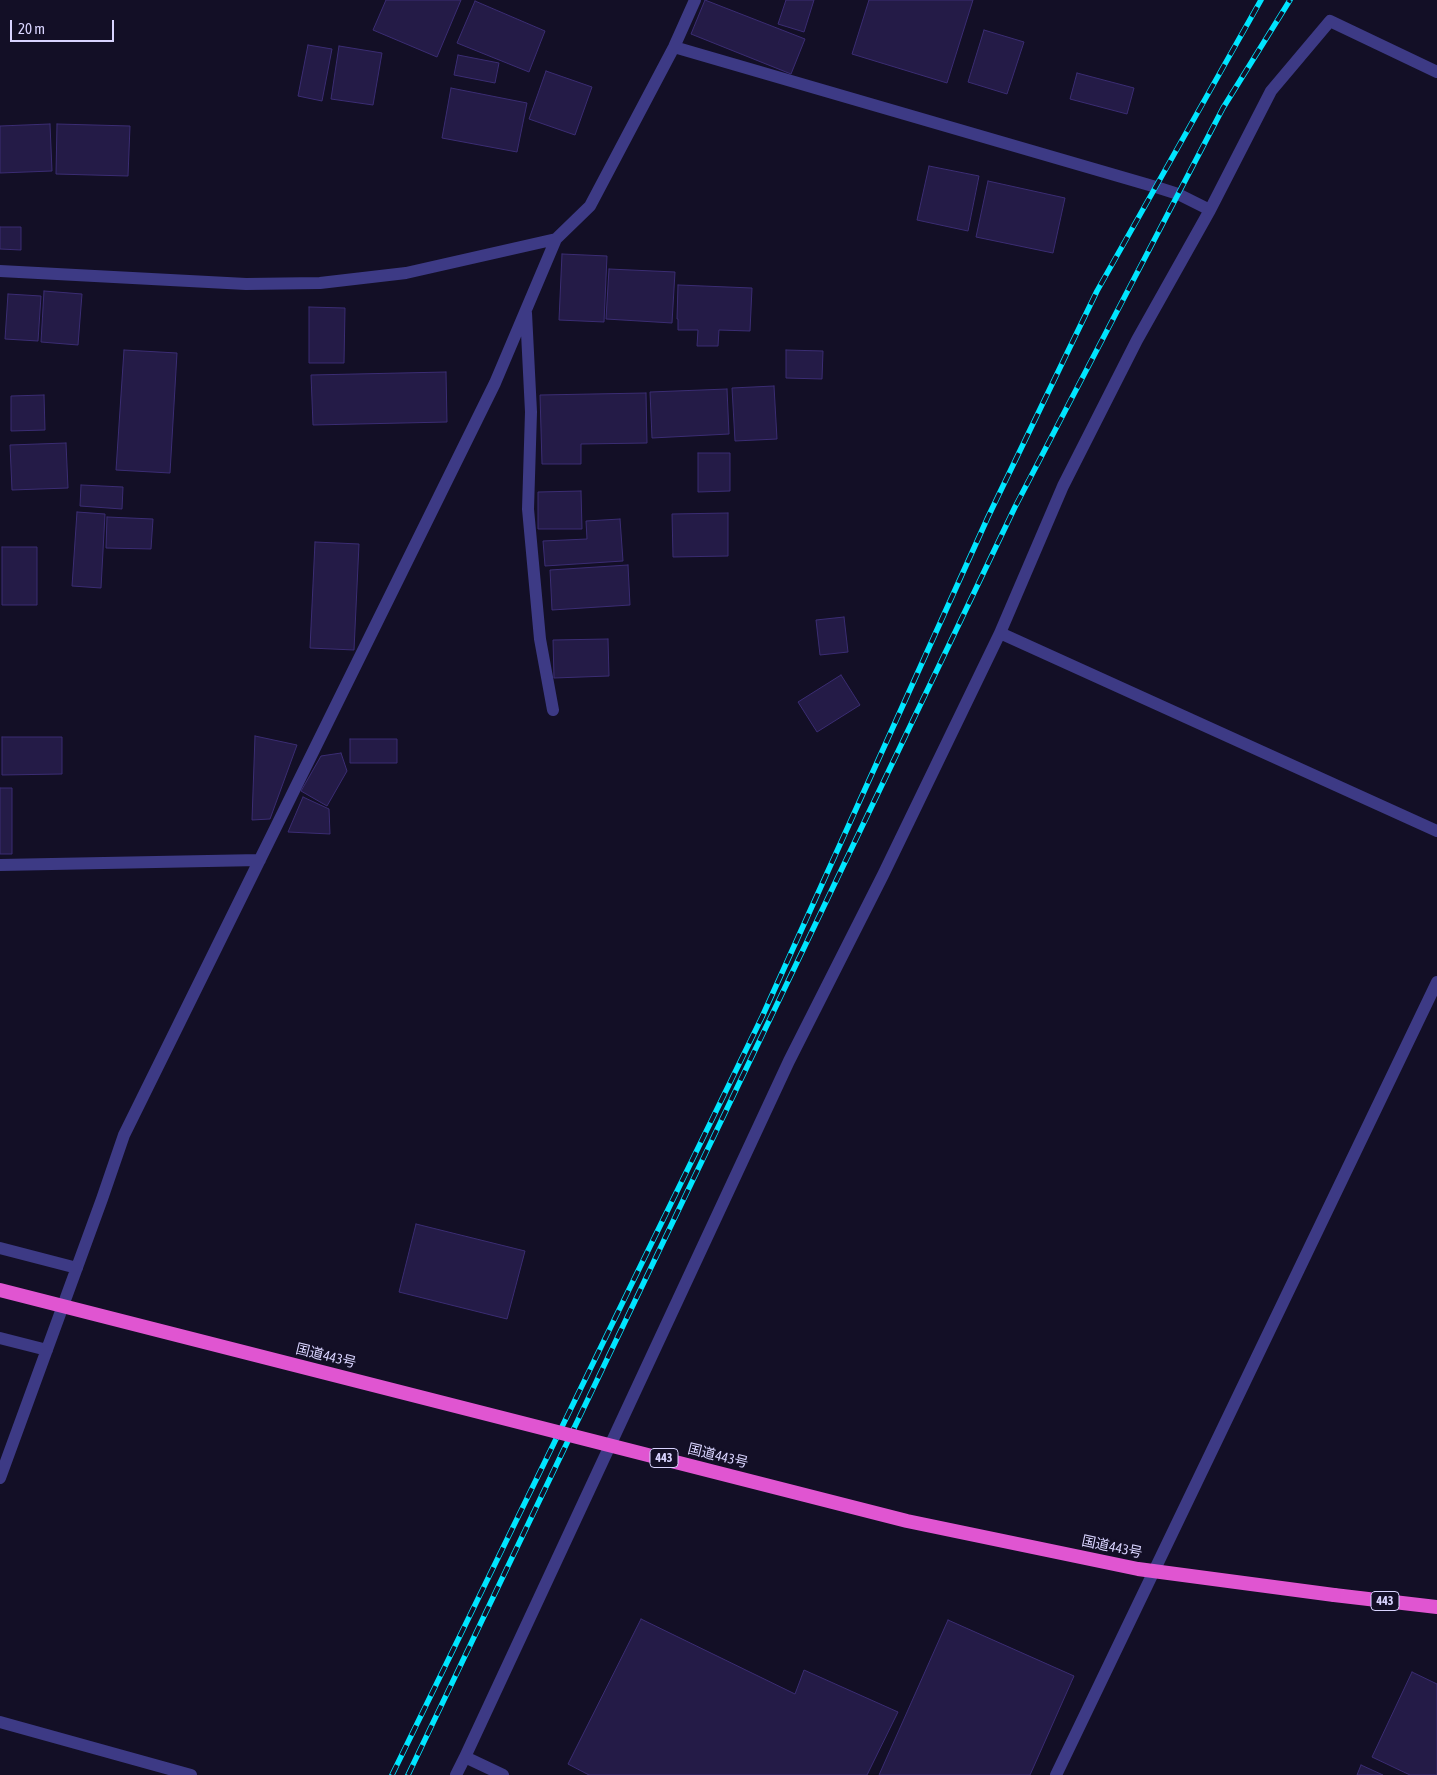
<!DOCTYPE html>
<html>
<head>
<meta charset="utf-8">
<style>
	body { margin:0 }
	#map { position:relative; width:1437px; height:1775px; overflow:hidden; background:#130f26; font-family:"Asap Condensed",sans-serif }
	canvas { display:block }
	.scale { position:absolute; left:10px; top:20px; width:104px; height:22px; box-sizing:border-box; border:2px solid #d9d4ff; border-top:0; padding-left:6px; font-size:15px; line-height:18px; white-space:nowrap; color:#d9d4ff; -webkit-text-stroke:4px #130f26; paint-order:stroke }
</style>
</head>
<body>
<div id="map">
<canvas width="1437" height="1775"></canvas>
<div class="scale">20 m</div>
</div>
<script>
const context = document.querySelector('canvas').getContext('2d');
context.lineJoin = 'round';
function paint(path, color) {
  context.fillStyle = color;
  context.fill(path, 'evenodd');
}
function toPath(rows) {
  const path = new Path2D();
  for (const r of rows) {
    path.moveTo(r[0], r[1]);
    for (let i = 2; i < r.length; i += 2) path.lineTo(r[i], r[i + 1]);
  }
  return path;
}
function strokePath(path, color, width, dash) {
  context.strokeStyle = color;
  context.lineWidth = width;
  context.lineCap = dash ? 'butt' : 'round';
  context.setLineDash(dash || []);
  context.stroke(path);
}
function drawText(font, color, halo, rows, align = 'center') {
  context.font = font + ' "Asap Condensed","Noto Sans JP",sans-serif';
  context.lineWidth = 4.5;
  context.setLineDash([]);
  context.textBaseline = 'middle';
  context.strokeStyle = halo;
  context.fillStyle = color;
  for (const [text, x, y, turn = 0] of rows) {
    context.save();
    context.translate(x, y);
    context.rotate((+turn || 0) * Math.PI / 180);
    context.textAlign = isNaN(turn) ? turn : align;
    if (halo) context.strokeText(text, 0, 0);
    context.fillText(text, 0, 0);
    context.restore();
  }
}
const building = toPath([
	[386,0,461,0,437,57,373,30,386,0],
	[705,0,805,39,791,74,691,34,705,0],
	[786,0,814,0,804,32,778,24,786,0],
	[869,0,973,0,947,83,852,54,869,0],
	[475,1,545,31,529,72,457,43,475,1],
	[984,30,1024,42,1007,94,968,82,984,30],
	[308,45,332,49,322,101,298,96,308,45],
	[339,46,382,53,373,105,331,99,339,46],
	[458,55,499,63,495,83,454,75,458,55],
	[546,71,592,87,575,135,529,119,546,71],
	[1077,73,1134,88,1127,114,1070,99,1077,73],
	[451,88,527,103,517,152,442,138,451,88],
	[50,124,52,171,0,173,0,126,50,124],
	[57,124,130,126,128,176,56,174,57,124],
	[929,166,979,176,968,231,917,220,929,166],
	[988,181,1065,198,1053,253,976,237,988,181],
	[0,227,21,227,21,250,0,249,0,227],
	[562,254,607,256,604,322,559,320,562,254],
	[609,269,675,272,672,323,606,319,609,269],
	[678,285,752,288,750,331,719,330,718,346,697,346,698,330,678,330,678,319,677,319,678,285],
	[44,291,82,294,78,345,41,342,44,291],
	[8,294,41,296,38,341,5,339,8,294],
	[309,307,345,308,344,363,309,363,309,307],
	[124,350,177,353,170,473,116,470,124,350],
	[786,350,823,351,822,379,786,378,786,350],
	[446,372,447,422,313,425,311,375,446,372],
	[774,386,777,439,735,441,732,388,774,386],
	[727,389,729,434,652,438,650,392,727,389],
	[646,393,647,443,581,444,581,464,542,464,540,395,646,393],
	[44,395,45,430,11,431,11,396,44,395],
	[66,443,68,488,12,490,10,445,66,443],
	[698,453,730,453,730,491,698,492,698,453],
	[81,485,123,487,122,509,80,506,81,485],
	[581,491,582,529,538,529,538,492,581,491],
	[77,512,105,514,101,588,72,586,77,512],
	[728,513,728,556,673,557,672,514,728,513],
	[107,517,153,519,151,549,106,548,107,517],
	[620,519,623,561,545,566,543,541,587,539,586,521,620,519],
	[315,542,359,544,354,650,310,648,315,542],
	[2,547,37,547,37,605,2,605,2,547],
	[628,565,630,605,552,610,550,570,628,565],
	[844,617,848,652,820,655,816,620,844,617],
	[608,639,609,676,554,678,553,640,608,639],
	[841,675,860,705,817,732,798,702,841,675],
	[255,736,297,745,270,819,252,820,255,736],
	[2,737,62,737,62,774,2,775,2,737],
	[350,739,397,739,397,763,350,763,350,739],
	[341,753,347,771,327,806,301,791,321,756,341,753],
	[0,788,12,788,12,854,0,854,0,788],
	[303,797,329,809,330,834,288,832,303,797],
	[416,1224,525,1251,507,1319,399,1292,416,1224],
	[641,1619,795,1694,804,1670,898,1712,867,1775,589,1775,568,1764,641,1619],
	[948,1620,1074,1676,1030,1775,879,1775,948,1620],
	[1412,1672,1437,1684,1437,1775,1410,1775,1372,1757,1412,1672],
	[1361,1765,1383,1775,1357,1775,1361,1765]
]);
paint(building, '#241b47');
strokePath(building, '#3b2d73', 1);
strokePath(toPath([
	[674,47,1156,187,1178,194,1210,210,1271,91,1330,21,1437,72],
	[0,271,246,284,320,283,406,273,556,239],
	[526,313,531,412,528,509,540,639,553,710],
	[1000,633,1437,831],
	[0,865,260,860],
	[0,1248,77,1268],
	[0,1338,47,1350],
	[0,1478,102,1199,124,1135,495,383,556,239,590,206,674,47,695,0],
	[0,1722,191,1775],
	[465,1757,789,1061,883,875,1000,633,1063,486,1137,340,1210,210],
	[456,1775,465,1757,503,1775],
	[1056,1775,1437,982]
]), '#3d3a85', 12);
strokePath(toPath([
	[1334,1595,1437,1607]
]), '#e055d1', 14);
const rail = toPath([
	[392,1775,762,1017,988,517,1097,291,1261,0],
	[408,1775,1015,507,1223,108,1290,0]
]);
strokePath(rail, '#00e5ff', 5.5);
strokePath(rail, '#130f26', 4, [11]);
strokePath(toPath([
	[0,1290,907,1521,1138,1569,1334,1595]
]), '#e055d1', 14);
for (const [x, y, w] of [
	[664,1458,28],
	[1385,1601,28]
]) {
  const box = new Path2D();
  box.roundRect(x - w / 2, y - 9.5, w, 19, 4);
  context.fillStyle = '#130f26';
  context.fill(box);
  strokePath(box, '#d9d4ff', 1);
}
drawText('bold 12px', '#d9d4ff', null, [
	["443",664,1458],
	["443",1385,1601]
]);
drawText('14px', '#d9d4ff', '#130f26', [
	["国道443号",326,1356,14],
	["国道443号",718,1456,14],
	["国道443号",1112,1547,12]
]);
</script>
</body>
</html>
